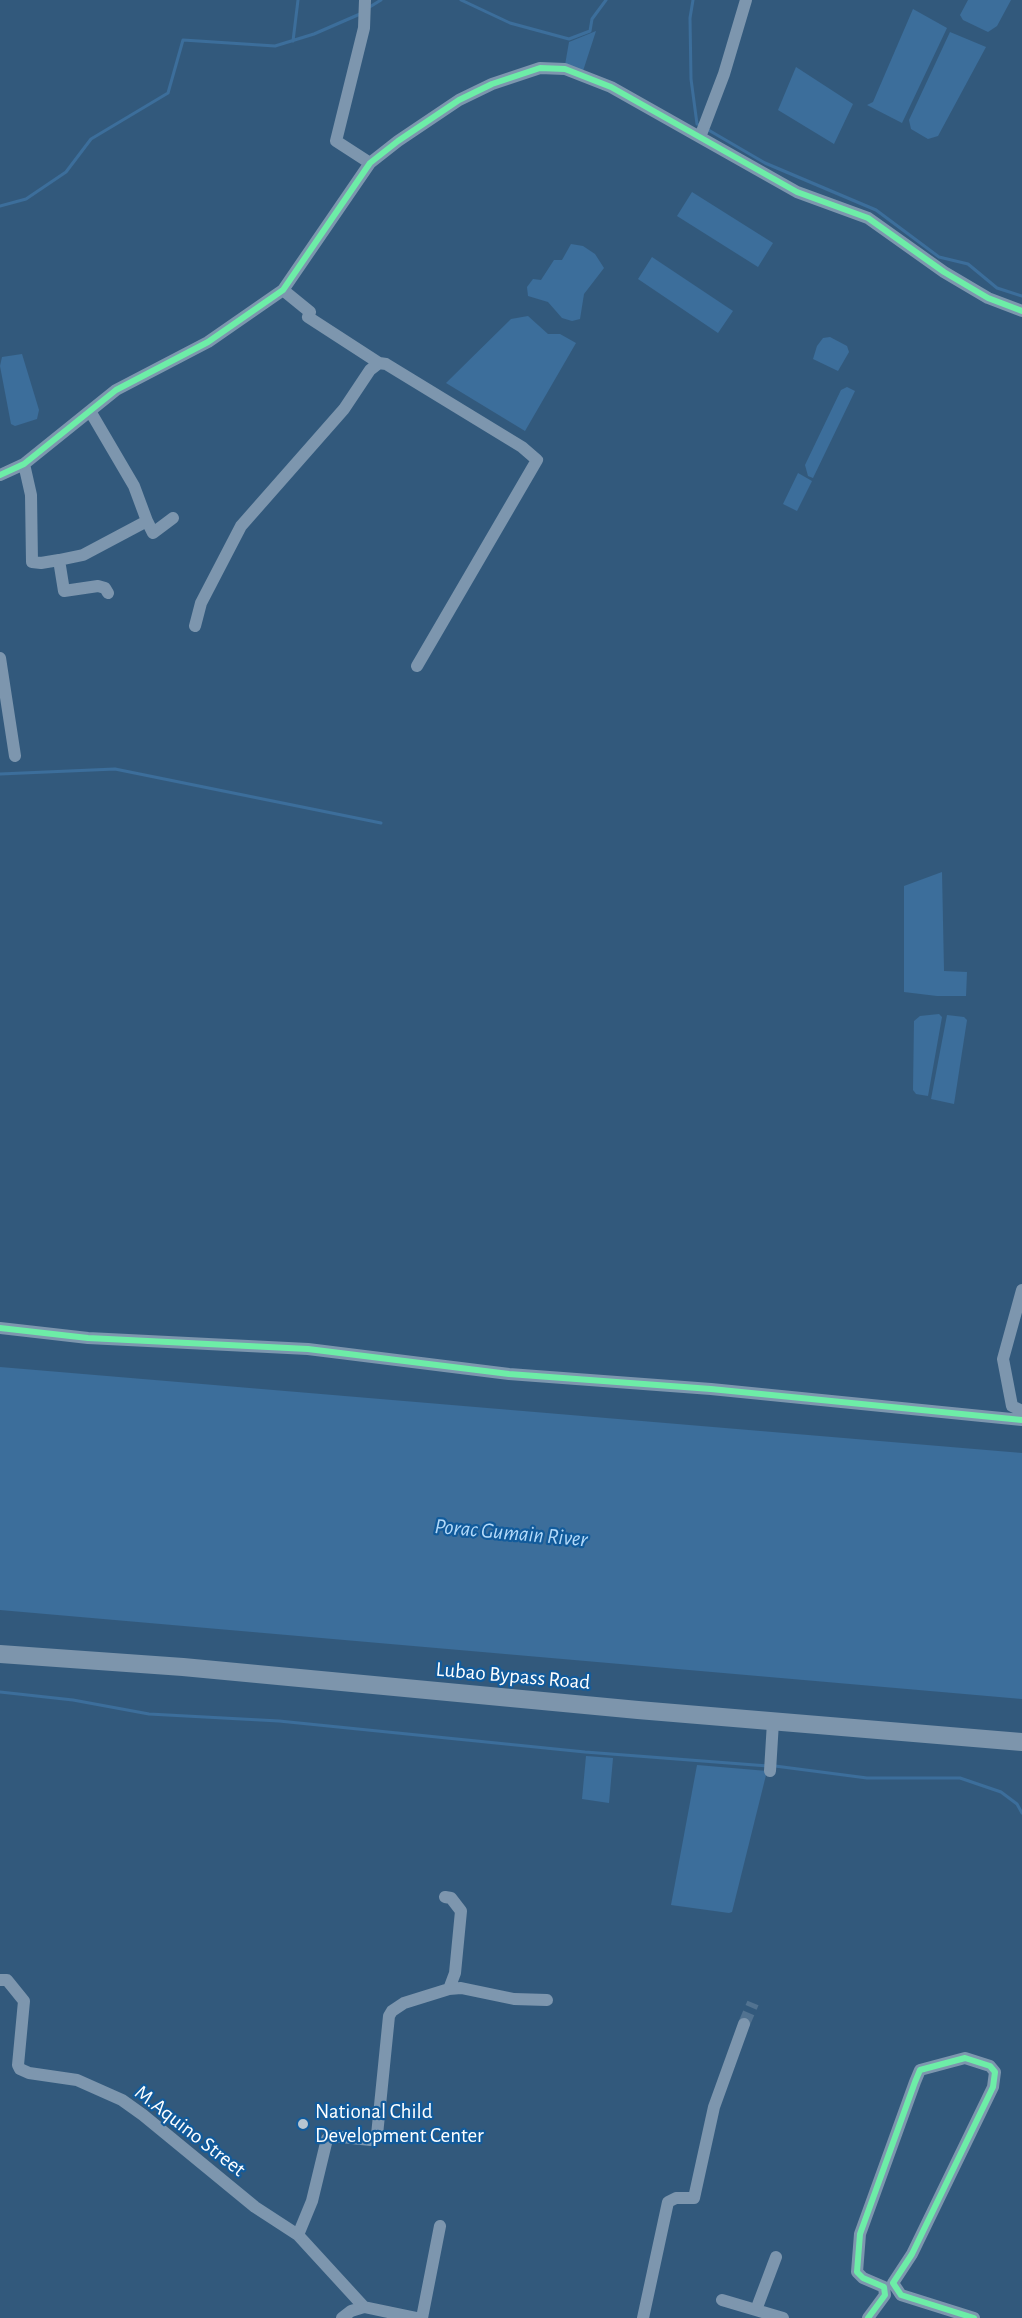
<!DOCTYPE html>
<html>
<head>
<meta charset="utf-8">
<style>
	body { margin:0 }
	canvas { display:block; background:#32597c }
</style>
</head>
<body>
<canvas width="1022" height="2318"></canvas>
<script>
const context = document.querySelector('canvas').getContext('2d');
context.lineJoin = 'round';
function paint(path, color) {
  context.fillStyle = color;
  context.fill(path, 'evenodd');
}
function toPath(rows) {
  const path = new Path2D();
  for (const r of rows) {
    path.moveTo(r[0], r[1]);
    for (let i = 2; i < r.length; i += 2) path.lineTo(r[i], r[i + 1]);
  }
  return path;
}
function strokePath(path, color, width, dash) {
  context.strokeStyle = color;
  context.lineWidth = width;
  context.lineCap = dash ? 'butt' : 'round';
  context.setLineDash(dash || []);
  context.stroke(path);
}
function drawText(font, color, halo, rows, align = 'center') {
  context.font = font + ' "Alegreya Sans",sans-serif';
  context.lineWidth = 4.5;
  context.setLineDash([]);
  context.textBaseline = 'middle';
  context.strokeStyle = halo;
  context.fillStyle = color;
  for (const [text, x, y, turn = 0] of rows) {
    context.save();
    context.translate(x, y);
    context.rotate((+turn || 0) * Math.PI / 180);
    context.textAlign = isNaN(turn) ? turn : align;
    if (halo) context.strokeText(text, 0, 0);
    context.fillText(text, 0, 0);
    context.restore();
  }
}
paint(toPath([
	[968,0,1011,0,997,26,988,32,963,20,960,15],
	[913,9,947,28,902,123,867,105,873,102],
	[596,31,583,71,565,65,569,42],
	[950,32,986,47,938,136,928,139,911,129,909,120],
	[796,67,853,104,834,144,778,110],
	[692,192,773,243,758,267,677,216],
	[571,244,583,246,595,254,604,268,584,294,580,319,572,321,562,318,548,302,528,296,527,287,533,279,541,280,554,260,562,260],
	[652,257,733,311,718,333,638,279],
	[528,316,548,334,560,334,576,343,525,431,446,383,511,319],
	[830,337,847,346,849,352,838,371,813,359,817,346,823,338],
	[22,354,39,410,37,419,15,426,11,424,0,366,2,357],
	[847,387,855,391,813,478,808,476,805,465,841,390],
	[798,473,812,481,797,511,783,504],
	[942,872,944,971,967,972,966,996,937,996,904,992,904,886],
	[939,1014,942,1017,928,1096,916,1094,913,1090,914,1021,920,1016],
	[947,1015,964,1017,967,1020,954,1104,931,1099],
	[0,1367,1022,1453,1022,1699,0,1610],
	[586,1756,613,1758,609,1803,582,1799],
	[697,1765,767,1771,732,1912,729,1913,671,1905]
]), '#3c6e9b');
strokePath(toPath([
	[461,0,510,23,569,39,590,31,592,19,606,0],
	[693,0,690,18,691,79,697,124,700,125],
	[368,8,381,0],
	[293,41,298,0],
	[705,128,765,163,876,210,939,257,968,264,997,288,1022,296],
	[0,206,26,199,66,172,91,139,168,93,183,40,275,46,314,34,360,14],
	[0,774,115,769,381,823],
	[0,1692,73,1700,149,1714,279,1721,585,1752,768,1766],
	[775,1766,867,1778,960,1778,1001,1792,1017,1804,1022,1813]
]), '#3c6e9b', 3);
strokePath(toPath([
	[744,2024,753,2003]
]), '#517290', 12, [12, 6]);
strokePath(toPath([
	[365,0,364,28,336,141,370,163],
	[700,137,724,74,746,0],
	[379,363,386,364,522,447,537,460,417,666],
	[24,464,31,495,32,562,41,563,59,560,64,591,98,586,105,588,108,593],
	[0,475,24,464,116,390,208,342,283,290,370,163,398,141,459,100,492,84,540,68,565,69,611,87,797,192,868,218,944,272,988,298,1022,311],
	[147,521,153,533,173,518],
	[59,560,83,555,147,521,134,486,90,411],
	[195,626,201,603,241,526,344,409,370,370,379,363,308,317,310,312,283,290],
	[0,658,15,756],
	[1022,1290,1003,1359,1012,1406,1022,1411],
	[0,1328,88,1338,308,1349,509,1374,711,1389,1022,1420],
	[770,1771,773,1722],
	[445,1897,451,1898,461,1911,455,1973,449,1989],
	[0,1980,7,1980,24,2001,18,2065,20,2069,29,2073,77,2080,122,2100,143,2115,255,2207,298,2235,364,2307],
	[298,2235,312,2201,327,2139,332,2136,371,2140,377,2135,389,2016,392,2011,404,2003,449,1989,461,1988,514,1999,547,2000],
	[722,2300,783,2318],
	[364,2307,417,2318],
	[756,2310,776,2257],
	[342,2318,351,2311,364,2307],
	[422,2318,440,2226],
	[643,2318,668,2202,676,2198,694,2198,714,2107,744,2024],
	[868,2318,885,2295,884,2287,863,2278,857,2272,860,2234,915,2082,920,2070,965,2058,990,2066,995,2072,993,2087,912,2254,893,2283,901,2295,974,2318]
]), '#7d96ae', 12);
strokePath(toPath([
	[0,1654,183,1667,638,1710,1022,1742]
]), '#7d95ac', 18);
strokePath(toPath([
	[0,475,24,464,116,390,208,342,283,290,370,163,398,141,459,100,492,84,540,68,565,69,611,87,797,192,868,218,944,272,988,298,1022,311],
	[0,1328,88,1338,308,1349,509,1374,711,1389,1022,1420],
	[868,2318,885,2295,884,2287,863,2278,857,2272,860,2234,915,2082,920,2070,965,2058,990,2066,995,2072,993,2087,912,2254,893,2283,901,2295,974,2318]
]), '#6deda7', 6);
for (const [x, y, r, color] of [
	[303,2124,6,"#b7c5d1"]
]) {
  const dot = new Path2D();
  dot.arc(x, y, r, 0, 2 * Math.PI);
  context.fillStyle = color;
  context.fill(dot);
  strokePath(dot, '#125b9b', 2);
}
drawText('21px', '#fff', '#125b9b', [
	["Lubao Bypass Road",513,1676,5],
	["M.Aquino Street",190,2131,38]
]);
drawText('21px', '#fff', '#125b9b', [
	["National Child",315,2112],
	["Development Center",315,2136]
], 'left');
drawText('italic 22px', '#b3dafa', '#125b9b', [
	["Porac Gumain River",511,1533,5]
]);
</script>
</body>
</html>
